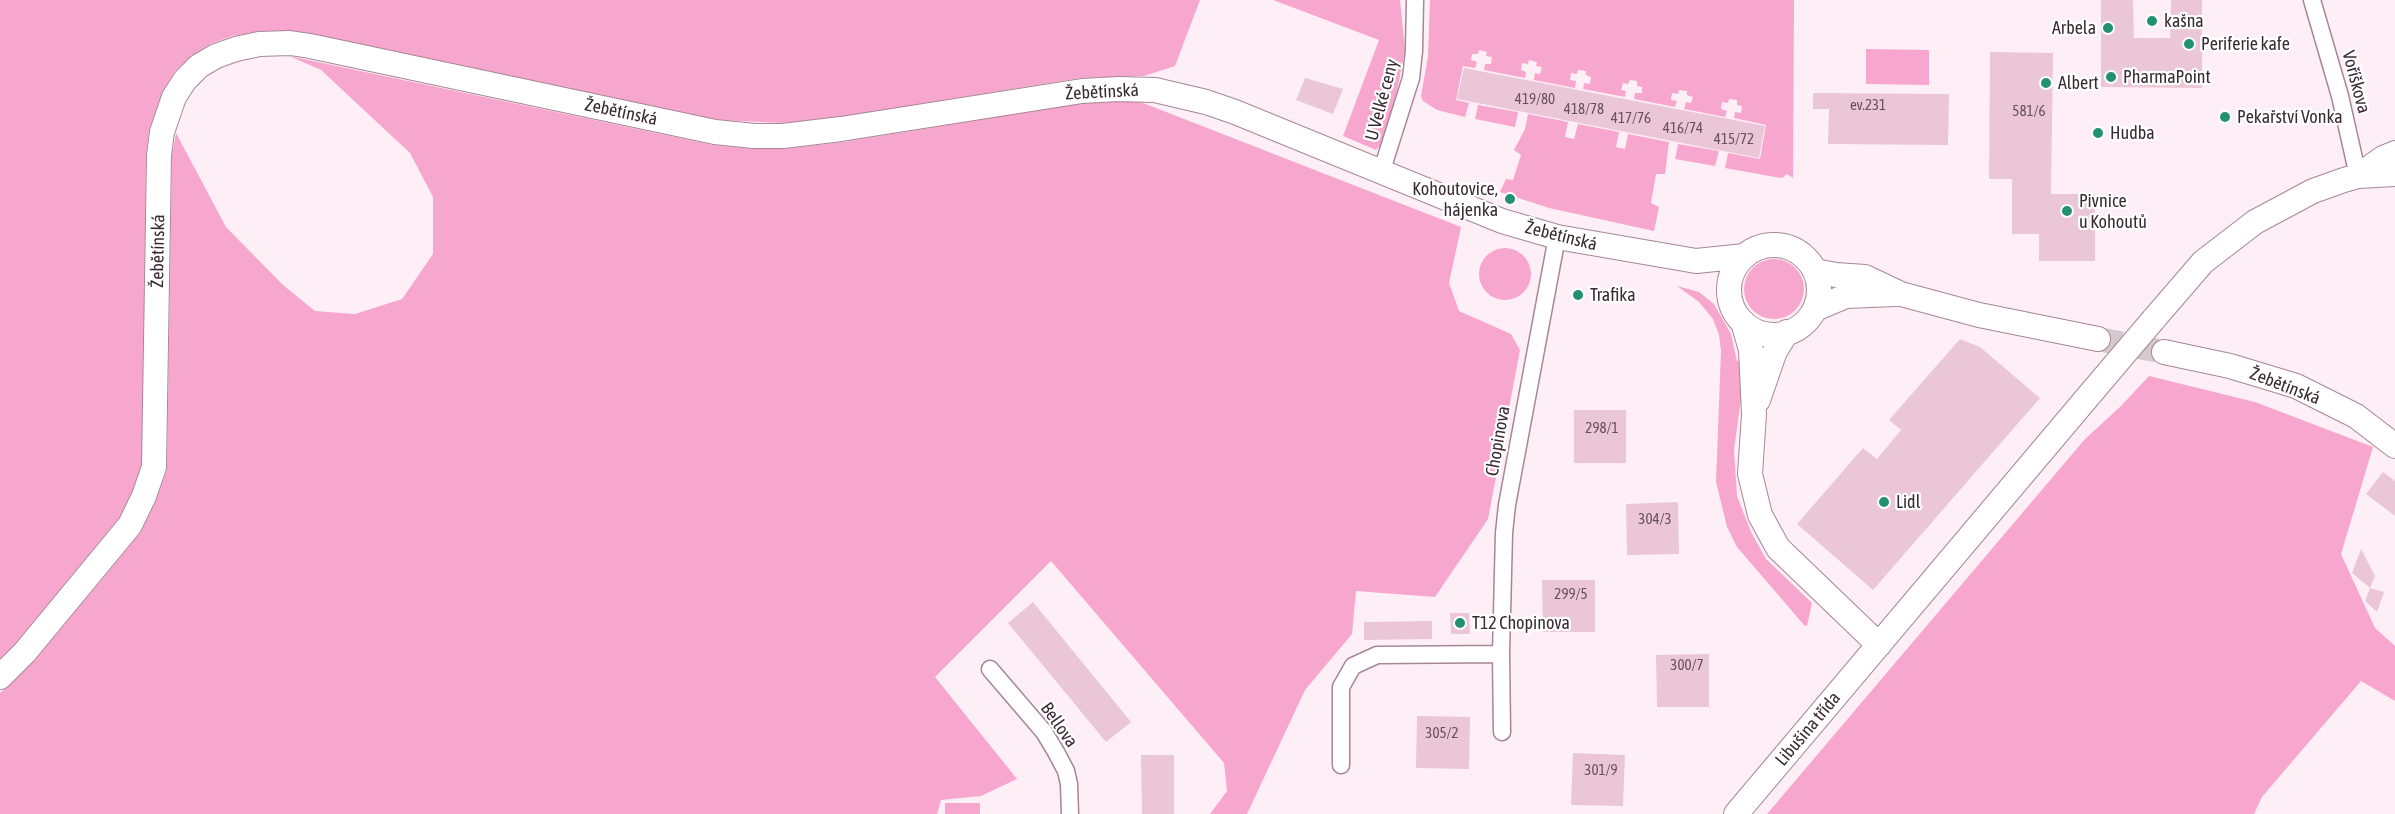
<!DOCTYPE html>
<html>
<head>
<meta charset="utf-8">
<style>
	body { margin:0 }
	canvas { display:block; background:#feeff6 }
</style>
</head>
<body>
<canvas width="2395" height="814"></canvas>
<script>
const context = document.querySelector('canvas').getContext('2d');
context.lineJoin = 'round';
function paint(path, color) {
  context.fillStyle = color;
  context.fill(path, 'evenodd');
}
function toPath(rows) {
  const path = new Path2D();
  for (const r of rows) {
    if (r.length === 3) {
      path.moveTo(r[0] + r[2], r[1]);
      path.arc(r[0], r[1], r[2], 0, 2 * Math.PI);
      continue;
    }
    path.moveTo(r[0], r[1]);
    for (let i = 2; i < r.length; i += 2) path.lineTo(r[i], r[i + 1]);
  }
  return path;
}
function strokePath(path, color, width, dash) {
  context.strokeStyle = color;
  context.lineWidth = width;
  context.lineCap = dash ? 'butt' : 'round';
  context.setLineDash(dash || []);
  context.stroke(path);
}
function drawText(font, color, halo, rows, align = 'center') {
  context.font = font + ' "Asap Condensed",sans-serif';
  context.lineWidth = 4.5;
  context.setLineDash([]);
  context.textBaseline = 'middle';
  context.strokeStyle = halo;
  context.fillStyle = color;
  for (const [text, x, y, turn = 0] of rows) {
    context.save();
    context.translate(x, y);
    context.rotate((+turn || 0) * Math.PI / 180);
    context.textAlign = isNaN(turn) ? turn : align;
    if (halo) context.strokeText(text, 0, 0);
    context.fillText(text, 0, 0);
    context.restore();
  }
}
paint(toPath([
	[0,0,1200,0,1175,66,1144,76,1080,78,839,117,783,123,717,120,290,31,258,32,232,36,210,44,191,56,175,71,163,91,149,130,146,154,142,464,133,491,119,518,16,644,0,659],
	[1273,0,1400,0,1405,50,1396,96,1380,146,1376,150,1343,136,1379,40],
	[1430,0,1794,0,1793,178,1787,174,1782,178,1775,177,1725,168,1728,153,1760,159,1766,125,1734,118,1735,112,1741,113,1742,106,1737,105,1737,100,1729,99,1728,103,1722,102,1721,109,1727,111,1725,117,1684,109,1686,102,1691,103,1693,97,1687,95,1687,91,1679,90,1678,94,1672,93,1671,100,1677,101,1675,107,1634,99,1635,93,1642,93,1642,87,1637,86,1637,81,1630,80,1628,84,1623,83,1621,90,1626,91,1625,97,1583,89,1584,83,1590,84,1591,77,1586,75,1586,71,1578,70,1577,74,1571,73,1570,80,1576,81,1575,88,1534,80,1535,73,1540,74,1542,67,1536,66,1537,62,1529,60,1528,64,1522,63,1521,70,1526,72,1525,78,1484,70,1485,64,1491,64,1492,57,1486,56,1487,52,1479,50,1478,54,1472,54,1471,60,1477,62,1475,68,1463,66,1456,100,1469,103,1465,117,1437,110,1423,101,1421,96,1428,56],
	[1866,49,1929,50,1929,85,1866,84],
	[289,56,713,145,754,149,784,149,843,142,1083,103,1138,101,1461,227,1449,283,1459,311,1511,334,1520,350,1488,519,1435,597,1356,591,1352,634,1305,690,1247,814,1210,814,1227,791,1224,763,1051,561,935,677,1017,779,981,796,941,800,937,814,0,814,0,693,34,661,141,532,156,501,167,469,172,156,176,133,226,227,283,285,315,311,355,314,402,299,433,254,433,197,410,153,321,70],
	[1478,105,1518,112,1515,127,1475,119],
	[1528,114,1568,122,1565,137,1574,139,1578,124,1619,132,1616,147,1625,149,1628,134,1669,142,1665,174,1656,174,1651,203,1659,207,1654,231,1549,208,1500,192,1506,179,1513,180,1521,155,1514,150,1525,129],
	[1678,144,1719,151,1715,166,1675,159],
	[1505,274,26],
	[1774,289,30],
	[1677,286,1699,292,1714,304,1731,334,1737,361,1743,362,1742,391,1734,450,1737,496,1751,532,1766,559,1812,603,1807,626,1804,625,1737,547,1727,527,1716,482,1721,351,1719,335,1713,319,1699,302],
	[2149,376,2255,402,2373,447,2341,554,2375,628,2395,646,2395,701,2361,681,2262,797,2254,814,1767,814,2085,439,2121,406],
	[945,803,980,803,980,814,945,814]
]), '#f7a7cd');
paint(toPath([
	[2101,0,2133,0,2134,38,2170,38,2171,0,2202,0,2202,88,2101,87],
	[1990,52,2053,53,2051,194,2095,194,2095,261,2039,261,2039,234,2012,234,2012,179,1989,179],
	[1464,68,1765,126,1759,158,1457,99],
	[1305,78,1343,89,1333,114,1296,100],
	[1813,93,1949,94,1948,145,1828,144,1829,109,1813,109],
	[1960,339,1980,347,2040,398,1873,590,1797,524,1863,448,1877,459,1901,430,1889,420],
	[1574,410,1626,410,1626,463,1574,463],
	[2383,472,2395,481,2395,516,2366,494],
	[1678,502,1679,554,1627,555,1626,504],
	[2361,549,2375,576,2370,588,2384,592,2377,612,2365,601,2370,588,2352,573],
	[1542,580,1595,580,1595,632,1543,632],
	[1033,602,1131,722,1106,742,1008,623],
	[1450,613,1469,613,1470,634,1451,634],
	[1432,621,1432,639,1364,640,1364,622],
	[1709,654,1709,707,1657,707,1656,655],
	[1417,716,1470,717,1469,769,1416,768],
	[1573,753,1625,755,1623,806,1571,805],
	[1141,755,1174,755,1174,814,1142,814]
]), '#ebc6d7');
strokePath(toPath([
	[2098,339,2164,352]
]), '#d7c8cf', 24, [24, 12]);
const street = toPath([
	[2312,0,2340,96,2358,176],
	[1381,173,1411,78,1414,51,1415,0],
	[1501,654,1502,732],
	[990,669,1044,732,1056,752,1066,771,1069,784,1070,814],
	[1341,765,1341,687,1353,666,1377,655,1501,654,1504,533,1507,505,1557,237]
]);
const secondary = toPath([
	[2358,176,2383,158,2395,153],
	[1774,290,45],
	[1815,271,1836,275,1865,277,1901,294,1979,315,2098,339],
	[1815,309,1846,296,1896,294],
	[2153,320,2203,262,2255,222,2313,191,2344,180,2358,176,2395,174],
	[1743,322,1751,350,1754,414,1750,474,1760,515,1778,548,1879,645],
	[2164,352,2230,366,2296,386,2356,416,2395,446],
	[1758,400,1775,351,1787,332],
	[0,677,25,652,130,525,144,496,154,467,159,155,162,132,174,97,185,80,199,66,216,56,236,49,259,44,290,43,310,46,715,132,754,136,783,136,841,129,1082,91,1118,89,1155,90,1206,102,1235,112,1502,221,1557,237,1696,261,1745,256],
	[1736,814,2091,393]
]);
strokePath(street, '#a78695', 19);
strokePath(secondary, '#a78695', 26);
strokePath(street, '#fff', 16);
strokePath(secondary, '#fff', 24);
const secondaryBridge = toPath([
	[2091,393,2153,320]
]);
strokePath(secondaryBridge, '#a78695', 26, []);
strokePath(secondaryBridge, '#fff', 24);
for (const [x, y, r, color] of [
	[2152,21,6,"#229172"],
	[2108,28,6,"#229172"],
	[2189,44,6,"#229172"],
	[2111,77,6,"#229172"],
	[2046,83,6,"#229172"],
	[2225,117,6,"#229172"],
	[2098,133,6,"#229172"],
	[1510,199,6,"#229172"],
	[2067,211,6,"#229172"],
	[1578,295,6,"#229172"],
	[1884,502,6,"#229172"],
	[1460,623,6,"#229172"]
]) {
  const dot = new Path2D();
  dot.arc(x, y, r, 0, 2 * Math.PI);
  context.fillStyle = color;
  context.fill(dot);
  strokePath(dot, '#fff', 2);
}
drawText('15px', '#66525a', null, [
	["419/80",1535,99],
	["ev.231",1868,105],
	["418/78",1584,109],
	["581/6",2029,111],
	["417/76",1631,118],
	["416/74",1683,128],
	["415/72",1734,139],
	["298/1",1602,428],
	["304/3",1655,519],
	["299/5",1571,594],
	["300/7",1687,665],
	["305/2",1442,733],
	["301/9",1601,770]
]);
drawText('18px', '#392b31', '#fff', [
	["kašna",2164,21],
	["Arbela",2096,28,"right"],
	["Periferie kafe",2201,44],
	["PharmaPoint",2123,77],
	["Albert",2058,83],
	["Pekařství Vonka",2237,117],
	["Hudba",2110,133],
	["Kohoutovice,",1498,189,"right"],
	["hájenka",1498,210,"right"],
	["Pivnice",2079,201],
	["u Kohoutů",2079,222],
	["Trafika",1590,295],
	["Lidl",1896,502],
	["T12 Chopinova",1472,623]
], 'left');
drawText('18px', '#392b31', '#fff', [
	["Voříškova",2356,82,75],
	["Žebětínská",1102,92,-3],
	["U Velké ceny",1382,100,-75],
	["Žebětínská",621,112,12],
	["Žebětínská",1561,236,14],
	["Žebětínská",158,251,-89],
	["Žebětínská",2285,386,21],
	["Chopinova",1498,441,-80],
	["Bellova",1059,725,55],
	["Libušina třída",1808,729,-50]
]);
</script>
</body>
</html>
